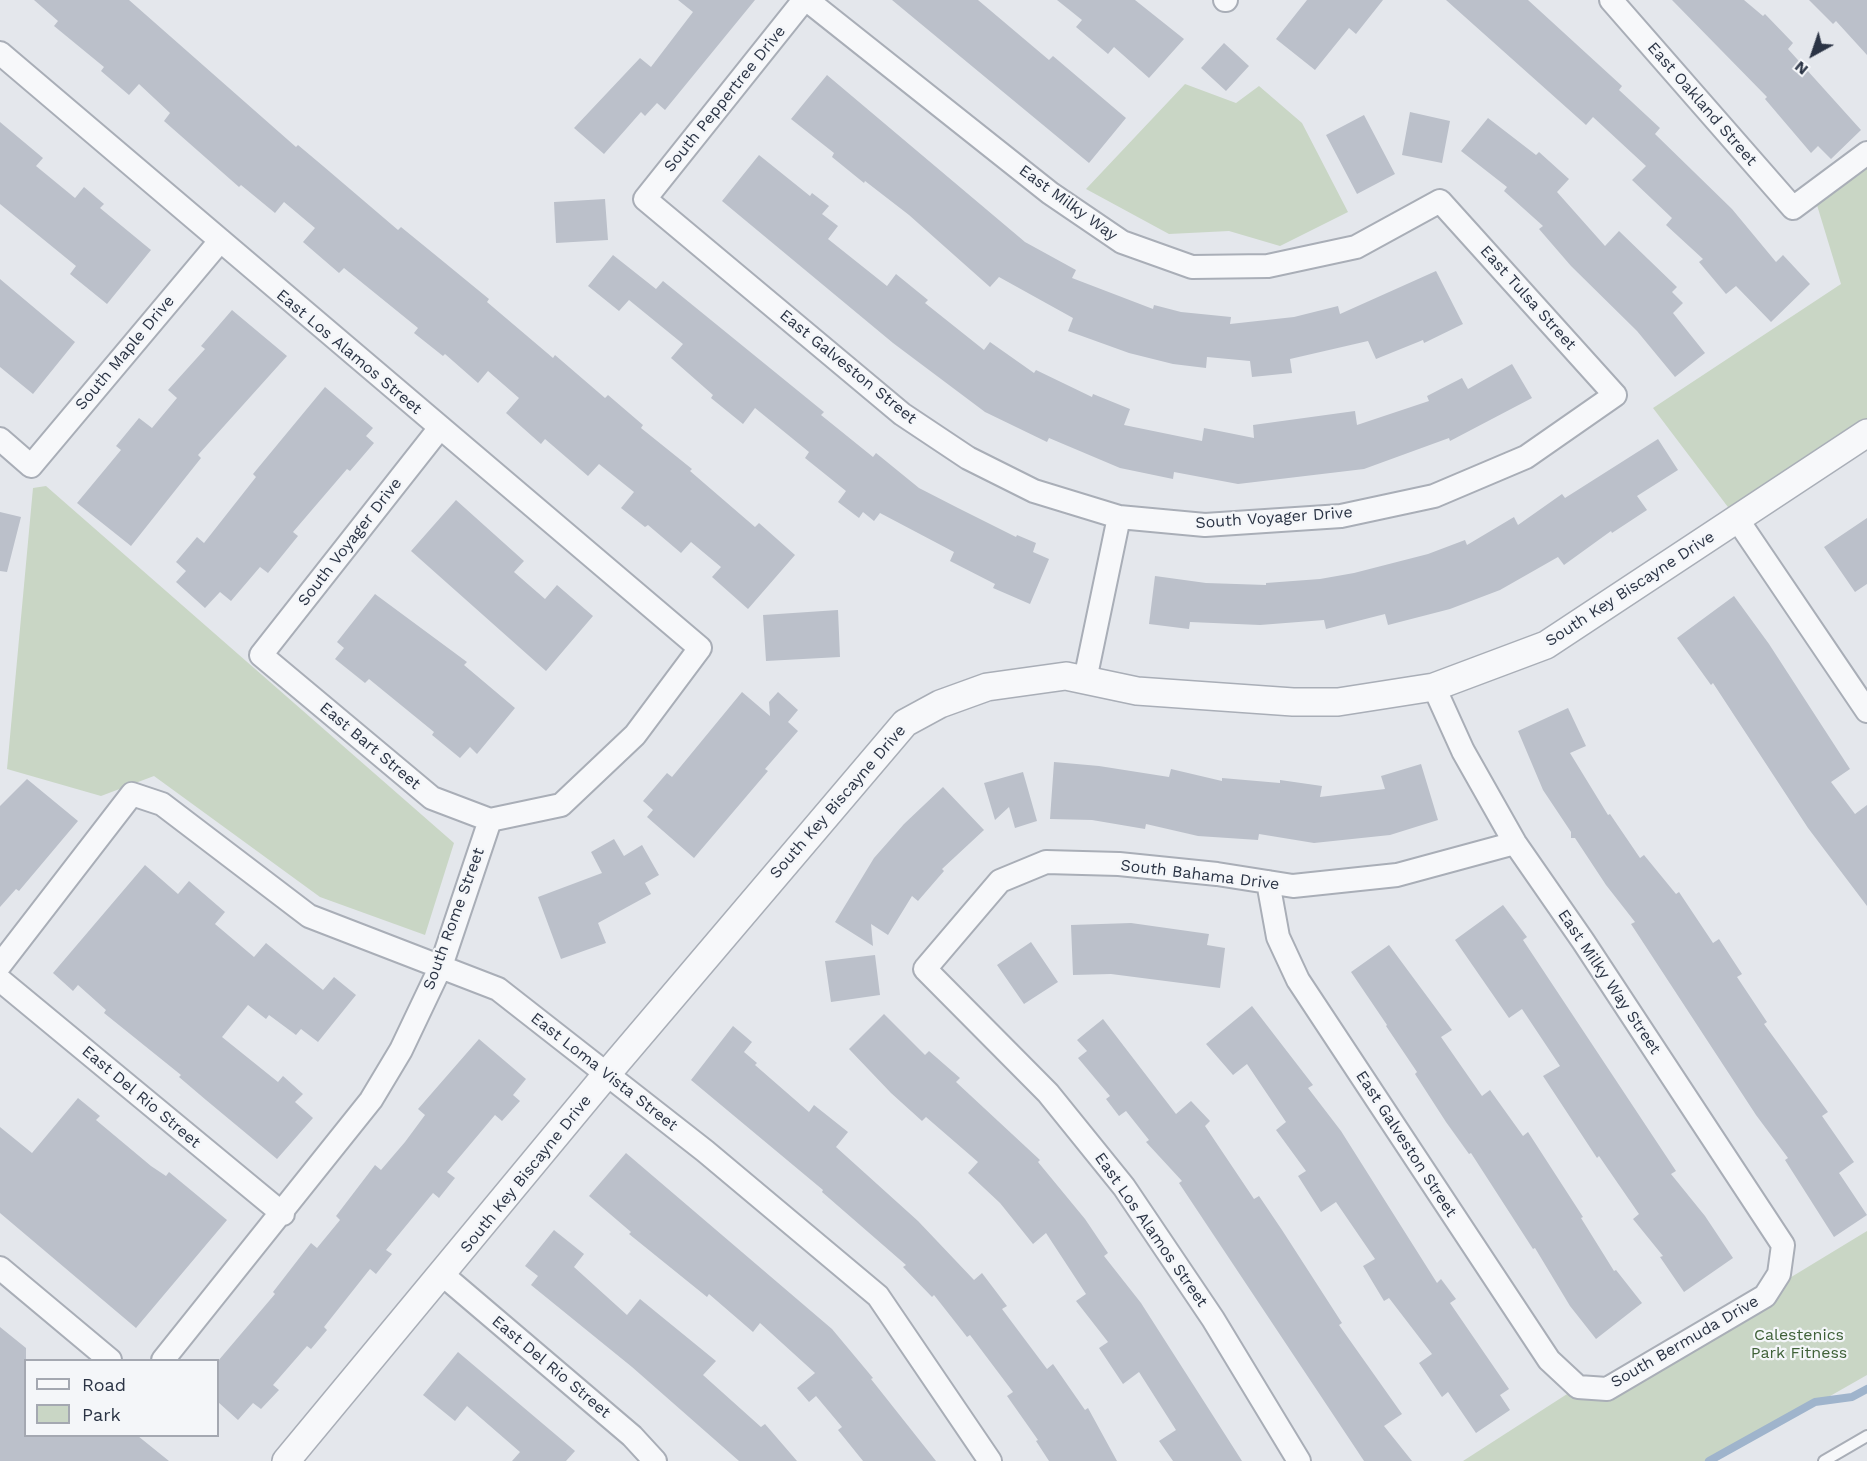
<!DOCTYPE html>
<html>
<head>
<meta charset="utf-8">
<style>
	body { margin:0 }
	#map { position:relative; width:1867px; height:1461px; overflow:hidden; background:#e4e7ec; font-family:"Work Sans",sans-serif }
	canvas { display:block }
	.legend { position:absolute; left:24px; top:1359px; width:195px; height:78px; box-sizing:border-box; background:#f4f6f9; border:2px solid #a4a8b1; margin:0; padding:8px 10px; list-style:none; font-size:18px; color:#2b3445 }
	.legend li { display:flex; align-items:center; gap:12px; height:30px }
	.legend b { width:30px; border:2px solid #a4a8b1 }
	.north { position:absolute; left:1783px; top:24px; width:60px; height:60px; -webkit-text-stroke:4px #f4f6f9; paint-order:stroke; rotate:220deg; font-size:16px; font-weight:700; line-height:24px; text-align:center; color:#2b3445 }
	.north::after { content:''; display:block; margin:auto; width:21px; height:27px; background:#2b3445; clip-path:polygon(50% 0,100% 100%,50% 72%,0 100%) }
</style>
</head>
<body>
<div id="map">
<canvas width="1867" height="1461"></canvas>
<ul class="legend">
<li><b style="height:8px;background:#f7f8fa"></b>Road</li>
<li><b style="height:16px;background:#c9d6c5"></b>Park</li>
</ul>
<div class="north">N</div>
</div>
<script>
const context = document.querySelector('canvas').getContext('2d');
context.lineJoin = 'round';
function paint(path, color) {
  context.fillStyle = color;
  context.fill(path, 'evenodd');
}
function toPath(rows) {
  const path = new Path2D();
  for (const r of rows) {
    path.moveTo(r[0], r[1]);
    for (let i = 2; i < r.length; i += 2) path.lineTo(r[i], r[i + 1]);
  }
  return path;
}
function strokePath(path, color, width, dash) {
  context.strokeStyle = color;
  context.lineWidth = width;
  context.lineCap = dash ? 'butt' : 'round';
  context.setLineDash(dash || []);
  context.stroke(path);
}
function drawText(font, color, halo, rows, align = 'center') {
  context.font = font + ' "Work Sans",sans-serif';
  context.lineWidth = 4.5;
  context.setLineDash([]);
  context.textBaseline = 'middle';
  context.strokeStyle = halo;
  context.fillStyle = color;
  for (const [text, x, y, turn = 0] of rows) {
    context.save();
    context.translate(x, y);
    context.rotate((+turn || 0) * Math.PI / 180);
    context.textAlign = isNaN(turn) ? turn : align;
    if (halo) context.strokeText(text, 0, 0);
    context.fillText(text, 0, 0);
    context.restore();
  }
}
paint(toPath([
	[1185,84,1236,103,1259,86,1302,123,1348,212,1280,246,1229,231,1169,234,1086,189],
	[1867,153,1867,433,1737,519,1653,408,1841,284,1813,192],
	[46,486,454,843,425,935,320,897,154,776,101,796,7,769,33,488],
	[1867,1231,1867,1375,1716,1461,1463,1461,1578,1387,1607,1389]
]), '#c9d6c5');
strokePath(toPath([
	[1709,1461,1815,1402,1852,1397,1867,1389]
]), '#9fb4cc', 8);
paint(toPath([
	[34,0,129,0,296,147,298,145,323,166,398,230,401,227,439,258,489,299,487,302,553,358,555,355,605,398,608,395,643,425,641,428,692,469,690,471,755,527,759,523,795,555,748,609,712,577,721,567,691,542,681,553,648,525,645,527,621,508,634,492,599,464,588,476,545,439,541,444,506,413,519,398,488,371,478,383,445,354,443,356,414,333,418,328,344,268,339,273,303,242,315,228,284,202,275,213,241,185,239,187,164,121,170,113,139,84,129,95,101,71,104,67,54,26,58,21],
	[678,0,755,0,665,110,657,103,645,116,641,112,604,154,574,128,640,58,651,67,693,12],
	[892,0,978,0,1049,60,1053,56,1126,118,1089,163],
	[1057,0,1135,0,1184,39,1149,78,1114,47,1108,54,1076,27,1082,20],
	[1307,0,1383,0,1356,34,1349,28,1315,70,1276,39],
	[1446,0,1528,0,1622,86,1619,90,1660,128,1655,134,1732,209,1776,262,1783,255,1810,284,1771,322,1736,286,1726,294,1699,262,1703,259,1666,225,1672,218,1632,180,1646,166,1593,117,1586,125],
	[1672,0,1744,0,1763,16,1765,14,1793,43,1788,49,1861,130,1831,159,1818,146,1811,153,1765,99,1767,97],
	[1809,0,1867,0,1867,55,1836,21,1833,24],
	[1224,43,1249,66,1226,91,1201,68],
	[827,75,1025,242,1076,270,1072,278,1153,309,1154,305,1181,312,1231,317,1230,324,1294,317,1338,306,1340,314,1436,271,1463,324,1424,343,1423,340,1376,359,1368,341,1290,359,1292,373,1252,377,1250,361,1207,357,1206,368,1173,364,1129,353,1068,331,1073,318,999,277,990,287,909,215,865,181,864,183,832,157,834,153,791,119],
	[1410,112,1450,121,1442,163,1402,155],
	[1364,115,1395,174,1357,194,1326,135],
	[1488,118,1536,155,1539,152,1569,179,1557,192,1605,246,1619,231,1677,287,1672,292,1683,303,1673,313,1705,353,1675,377,1637,331,1571,266,1539,229,1543,226,1504,191,1507,187,1461,151],
	[0,122,43,158,36,166,75,198,84,187,104,204,100,208,151,250,107,304,70,274,76,266,0,204],
	[759,155,810,196,812,193,829,206,822,214,838,226,828,239,887,286,896,274,928,300,925,303,984,350,990,342,1034,373,1036,370,1092,397,1093,394,1130,409,1124,425,1202,441,1204,428,1254,438,1253,425,1355,411,1357,425,1429,401,1427,396,1462,378,1468,389,1512,364,1532,398,1450,441,1449,438,1364,469,1238,484,1174,472,1173,479,1120,468,1049,438,1047,442,985,412,893,343,722,201],
	[605,199,608,240,556,243,554,202],
	[613,255,656,289,663,281,824,412,821,415,873,457,876,453,919,488,958,508,1016,537,1017,535,1036,543,1033,552,1049,559,1030,604,993,588,995,584,950,561,954,552,880,513,874,521,863,512,859,518,838,502,846,491,805,458,809,452,755,408,743,424,711,398,713,395,671,358,683,344,629,300,619,311,588,286],
	[0,279,75,342,33,394,0,367],
	[232,310,287,356,198,455,201,458,131,546,77,503,121,450,116,446,139,418,152,428,177,398,168,390,205,349,201,346],
	[325,387,373,428,366,436,374,443,350,471,347,469,293,532,298,536,268,573,260,567,231,601,220,592,205,608,176,582,186,571,176,562,197,537,204,543,256,477,253,474],
	[1658,439,1678,470,1637,496,1647,510,1612,533,1611,531,1564,565,1558,557,1500,590,1450,609,1388,625,1385,614,1326,629,1324,620,1260,625,1190,622,1189,629,1149,624,1155,576,1206,583,1266,585,1266,583,1320,579,1354,573,1428,554,1465,540,1467,545,1514,517,1518,525,1562,494,1565,498],
	[456,500,524,561,514,572,545,599,557,585,593,616,546,671,411,551],
	[0,512,21,517,7,572,0,571],
	[1867,518,1867,584,1855,592,1824,547],
	[375,594,467,662,464,665,515,708,477,754,470,747,460,758,432,735,434,732,369,679,365,683,335,659,344,648,337,642],
	[1734,596,1769,644,1850,769,1831,782,1855,814,1867,805,1867,906,1808,828,1713,683,1711,685,1677,638],
	[838,610,840,657,766,661,763,615],
	[742,692,770,716,769,702,778,692,798,710,788,722,798,731,765,769,768,771,694,858,647,817,653,810,643,801,667,773,672,777],
	[1568,708,1586,746,1570,753,1608,815,1610,814,1640,858,1644,855,1676,894,1679,892,1713,943,1719,939,1742,974,1737,977,1767,1022,1764,1024,1828,1112,1822,1116,1854,1162,1839,1173,1867,1215,1834,1237,1785,1160,1788,1158,1756,1115,1631,924,1635,922,1606,885,1575,838,1571,838,1571,832,1543,790,1518,731],
	[1054,762,1099,766,1169,777,1171,769,1222,781,1222,778,1280,783,1280,780,1322,786,1320,797,1385,789,1381,776,1421,764,1438,820,1390,835,1314,843,1259,834,1258,840,1198,836,1146,824,1145,829,1092,820,1050,819],
	[1023,772,1037,821,1015,828,1009,807,995,820,984,783],
	[27,779,78,821,19,891,16,889,0,907,0,806],
	[943,787,984,830,942,869,944,871,918,901,912,896,888,935,871,924,873,946,835,922,874,858,904,824],
	[614,839,624,856,642,845,659,875,645,883,651,894,598,923,606,943,561,959,538,897,602,873,591,852],
	[145,865,178,894,189,881,225,912,215,924,254,957,266,943,323,990,334,977,356,995,318,1042,301,1029,296,1035,269,1015,266,1019,248,1005,222,1037,278,1082,283,1076,303,1094,295,1102,313,1118,277,1159,206,1100,179,1077,181,1075,104,1013,106,1010,78,985,73,991,53,973],
	[1503,905,1527,937,1523,940,1676,1171,1671,1174,1705,1216,1733,1258,1684,1292,1660,1257,1663,1256,1633,1219,1639,1214,1599,1156,1597,1158,1543,1076,1560,1066,1522,1009,1509,1018,1455,940],
	[1131,923,1209,934,1207,945,1225,948,1220,988,1111,974,1073,975,1071,925],
	[1031,942,1058,982,1024,1004,997,965],
	[1389,945,1452,1030,1441,1037,1482,1096,1490,1090,1523,1136,1528,1132,1583,1217,1581,1218,1614,1271,1616,1270,1642,1303,1596,1339,1570,1306,1535,1248,1533,1249,1471,1153,1469,1154,1446,1122,1415,1074,1417,1072,1386,1026,1387,1025,1351,972],
	[875,955,880,995,831,1002,825,961],
	[1252,1006,1313,1085,1308,1088,1341,1131,1437,1283,1441,1279,1456,1299,1450,1303,1509,1389,1500,1395,1510,1410,1476,1433,1448,1392,1442,1397,1419,1363,1432,1354,1389,1298,1384,1301,1363,1266,1375,1259,1336,1202,1321,1212,1298,1176,1306,1171,1276,1130,1286,1122,1247,1064,1233,1075,1206,1044],
	[884,1014,925,1055,929,1051,960,1078,956,1082,1040,1160,1038,1162,1085,1219,1108,1253,1104,1256,1141,1303,1242,1461,1173,1461,1159,1441,1176,1430,1139,1372,1123,1384,1099,1348,1108,1342,1076,1301,1086,1294,1046,1233,1033,1244,1000,1203,968,1173,978,1162,926,1117,922,1121,891,1093,849,1049],
	[1103,1019,1176,1114,1191,1101,1210,1121,1205,1126,1254,1199,1259,1196,1282,1230,1342,1323,1339,1325,1402,1414,1384,1426,1412,1461,1364,1461,1179,1183,1182,1181,1146,1142,1149,1140,1126,1111,1119,1116,1106,1099,1110,1096,1078,1058,1087,1051,1077,1040],
	[733,1026,752,1042,744,1052,757,1063,755,1065,809,1112,814,1105,848,1132,836,1147,918,1221,974,1280,982,1273,1007,1306,1002,1309,1047,1369,1053,1364,1085,1410,1088,1408,1117,1461,1049,1461,1036,1441,1038,1440,1007,1396,1013,1392,970,1335,967,1337,934,1295,932,1297,903,1267,906,1265,822,1192,823,1190,691,1080],
	[479,1039,526,1079,513,1095,520,1101,502,1121,495,1115,447,1172,455,1178,439,1198,433,1193,386,1250,392,1254,376,1274,370,1269,324,1327,327,1330,311,1349,307,1346,273,1385,279,1390,261,1409,253,1403,238,1420,218,1402,218,1361,275,1294,273,1292,311,1243,317,1248,340,1220,336,1216,375,1165,381,1170,405,1142,425,1115,418,1109],
	[78,1098,100,1116,96,1120,151,1166,166,1176,169,1172,227,1220,136,1328,0,1213,0,1127,32,1153],
	[626,1153,832,1329,873,1378,871,1379,936,1461,863,1461,838,1430,842,1427,816,1396,809,1402,797,1388,815,1373,760,1323,753,1332,709,1294,707,1297,629,1234,631,1232,589,1196],
	[554,1230,584,1254,574,1267,627,1315,640,1299,716,1361,703,1375,761,1427,765,1424,797,1461,739,1461,632,1367,531,1285,538,1276,525,1266],
	[0,1327,26,1348,26,1436,138,1436,169,1461,0,1461],
	[458,1352,575,1451,566,1461,512,1461,520,1452,467,1406,455,1421,423,1395]
]), '#bbc0ca');
const service = toPath([
	[1824,1461,1867,1436]
]);
const minor = toPath([
	[804,0,645,199,902,414,968,458,1034,491,1119,517,1205,525,1341,516,1434,496,1526,457,1615,395,1440,201,1356,247,1268,266,1192,267,1122,242,1050,193,807,0],
	[1225,0,1226,0],
	[1611,0,1793,208,1867,153],
	[0,53,700,648,635,735,561,805,490,820],
	[439,429,261,655,432,798,490,820],
	[0,439,31,466,220,241],
	[1737,519,1867,711],
	[1085,680,1119,517],
	[1268,882,1278,937,1298,980,1549,1360,1578,1387,1607,1389,1765,1296,1779,1274,1783,1245,1583,941,1515,843,1463,751,1434,687],
	[0,965,132,794,162,804,309,916,498,989,705,1151,878,1296,990,1461],
	[0,980,283,1214],
	[0,1268,110,1360],
	[443,1275,632,1436,655,1461],
	[163,1360,371,1100,401,1050,441,966,490,820],
	[1299,1461,1213,1319,1124,1187,1048,1093,925,969,1000,881,1046,862,1119,864,1217,874,1293,886,1397,875,1515,843]
]);
const tertiary = toPath([
	[286,1461,606,1075,905,723,940,704,987,687,1066,676,1137,691,1293,702,1338,702,1434,687,1546,645,1867,433]
]);
strokePath(service, '#a9aeb7', 14);
strokePath(minor, '#a9aeb7', 26);
strokePath(tertiary, '#a9aeb7', 30);
strokePath(service, '#f7f8fa', 10);
strokePath(minor, '#f7f8fa', 22);
strokePath(tertiary, '#f7f8fa', 27);
drawText('16px', '#2b3445', '#f4f6f9', [
	["South Peppertree Drive",725,99,-51],
	["East Oakland Street",1702,104,49],
	["East Milky Way",1068,203,36],
	["East Tulsa Street",1528,298,48],
	["East Los Alamos Street",349,352,40],
	["South Maple Drive",125,353,-50],
	["East Galveston Street",848,367,39],
	["South Voyager Drive",1274,518,-4],
	["South Voyager Drive",350,542,-52],
	["South Key Biscayne Drive",1630,589,-33],
	["East Bart Street",370,746,40],
	["South Key Biscayne Drive",838,802,-49],
	["South Bahama Drive",1200,875,7],
	["South Rome Street",454,919,-70],
	["East Milky Way Street",1609,982,56],
	["East Loma Vista Street",604,1072,38],
	["East Del Rio Street",141,1097,40],
	["East Galveston Street",1406,1144,57],
	["South Key Biscayne Drive",526,1174,-51],
	["East Los Alamos Street",1151,1230,55],
	["South Bermuda Drive",1685,1342,-30],
	["East Del Rio Street",551,1367,40]
]);
drawText('16px', '#3f6138', '#f4f6f9', [
	["Calestenics",1799,1335],
	["Park Fitness",1799,1353]
]);
</script>
</body>
</html>
